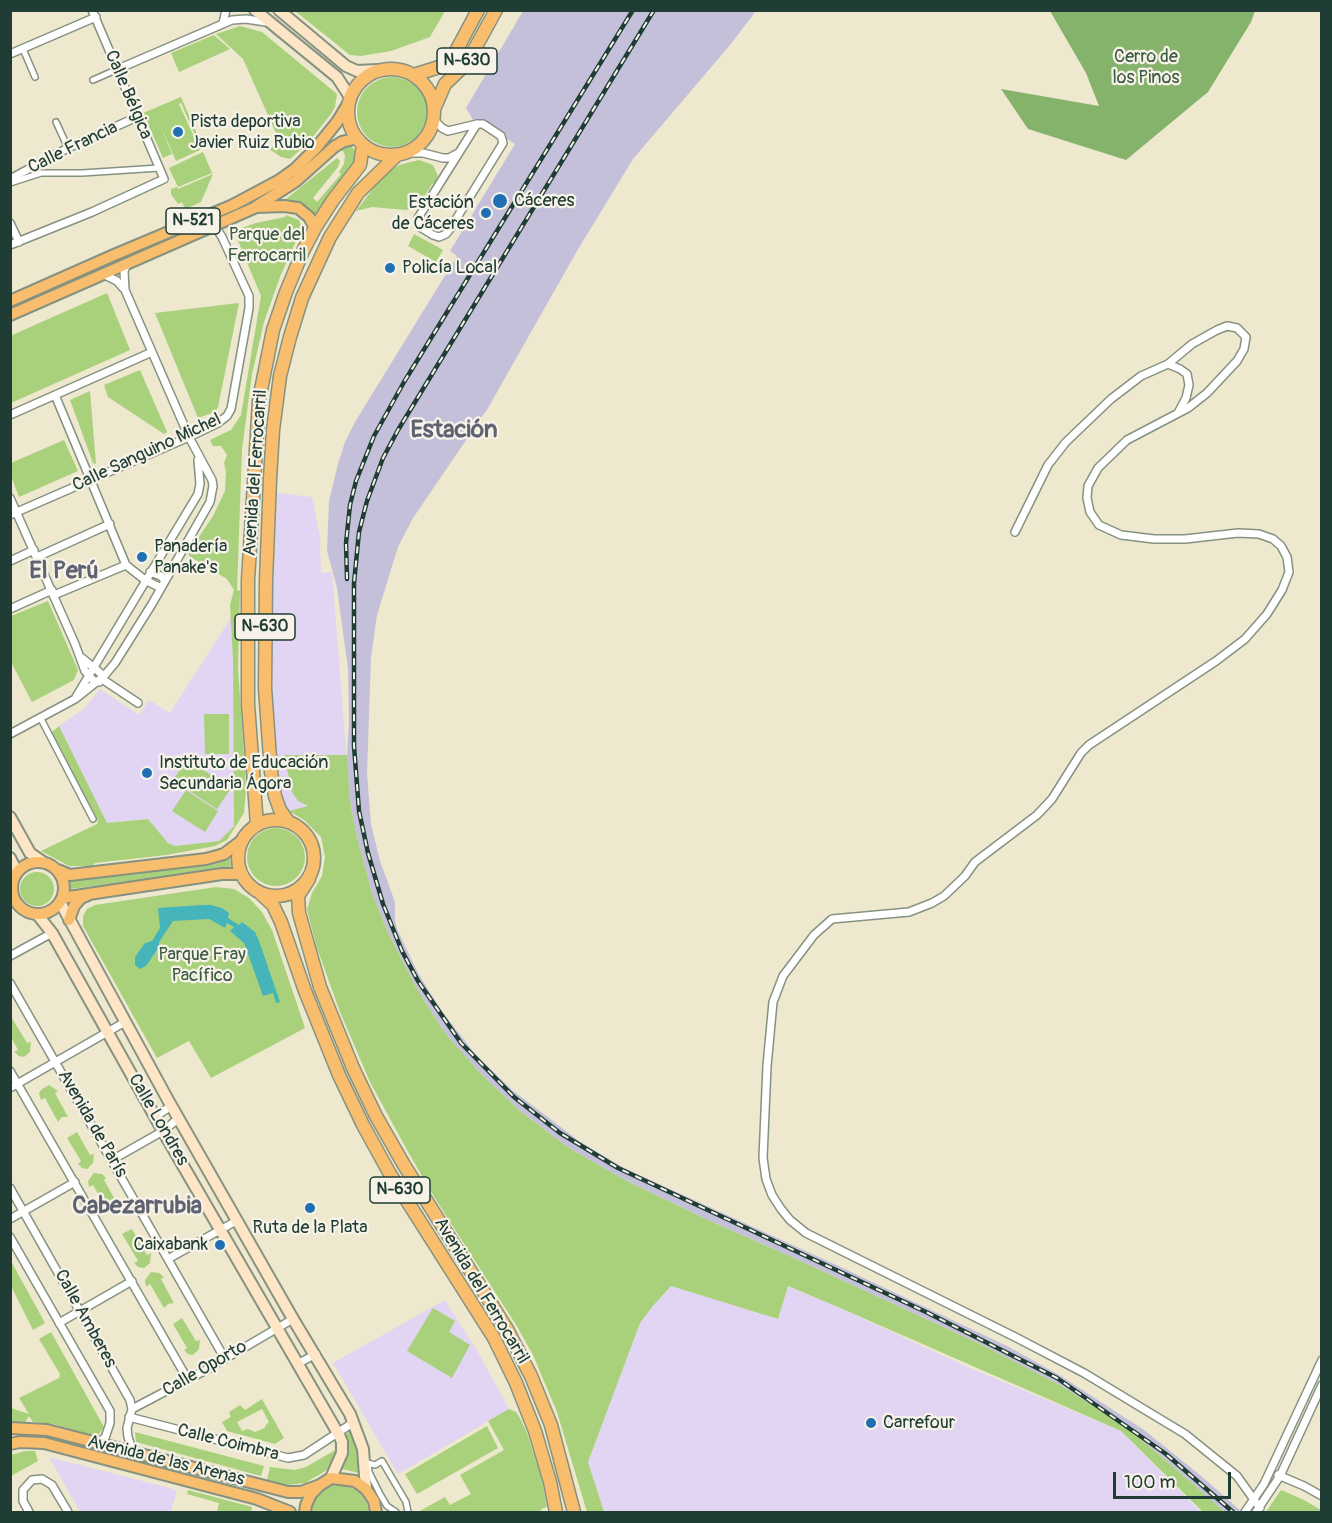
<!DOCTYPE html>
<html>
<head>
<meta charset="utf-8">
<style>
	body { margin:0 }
	#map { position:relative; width:1332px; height:1523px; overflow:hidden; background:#ede8ce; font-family:Pangolin,sans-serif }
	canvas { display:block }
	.frame { position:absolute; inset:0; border:12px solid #1f3d34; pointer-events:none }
	.scale { position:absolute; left:1113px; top:1472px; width:118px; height:27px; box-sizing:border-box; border:3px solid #1f3d34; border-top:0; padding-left:8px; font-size:18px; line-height:21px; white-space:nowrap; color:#1f3d34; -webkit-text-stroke:4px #f7f3e8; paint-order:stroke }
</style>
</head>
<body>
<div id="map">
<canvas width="1332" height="1523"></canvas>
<div class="frame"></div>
<div class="scale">100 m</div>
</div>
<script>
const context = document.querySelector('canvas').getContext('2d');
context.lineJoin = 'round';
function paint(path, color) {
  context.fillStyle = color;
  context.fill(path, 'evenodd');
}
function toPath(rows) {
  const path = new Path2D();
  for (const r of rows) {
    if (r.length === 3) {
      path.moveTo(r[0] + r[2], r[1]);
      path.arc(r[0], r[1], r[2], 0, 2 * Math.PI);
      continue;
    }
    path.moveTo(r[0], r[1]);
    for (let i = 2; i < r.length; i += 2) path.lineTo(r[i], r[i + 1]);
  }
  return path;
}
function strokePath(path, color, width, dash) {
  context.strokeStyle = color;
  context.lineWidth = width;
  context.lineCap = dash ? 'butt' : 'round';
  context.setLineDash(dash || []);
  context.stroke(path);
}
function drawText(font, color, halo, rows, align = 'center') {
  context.font = font + ' Pangolin,sans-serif';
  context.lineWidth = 4.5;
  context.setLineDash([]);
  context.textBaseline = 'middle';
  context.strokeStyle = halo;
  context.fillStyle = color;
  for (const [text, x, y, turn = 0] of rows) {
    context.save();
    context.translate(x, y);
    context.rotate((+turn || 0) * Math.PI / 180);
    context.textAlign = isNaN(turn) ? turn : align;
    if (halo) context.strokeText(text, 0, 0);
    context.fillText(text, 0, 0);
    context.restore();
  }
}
paint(toPath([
	[277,493,312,497,320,538,321,573,332,572,350,801,332,801,289,811,283,802,279,782,272,702,273,594],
	[231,618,233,660,234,826,232,829,219,841,175,846,168,843,148,819,107,823,59,726,85,708,100,689,139,715,149,700,170,713],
	[671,1286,778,1319,787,1286,838,1307,965,1366,1121,1431,1201,1512,604,1512,588,1462,640,1323,652,1307],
	[445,1300,479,1354,509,1409,398,1474,333,1363],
	[49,1457,177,1490,171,1512,80,1512]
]), '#e2d4f3');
paint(toPath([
	[523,11,756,11,730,45,633,159,577,251,488,408,413,518,398,547,377,615,371,658,367,774,371,824,380,861,395,902,395,920,397,929,418,973,441,1010,476,1055,511,1089,579,1141,624,1168,845,1269,1009,1347,1061,1376,1144,1430,1200,1475,1240,1510,1238,1512,1225,1512,1162,1457,1123,1425,1060,1385,980,1344,794,1258,710,1221,627,1181,569,1148,520,1111,482,1075,444,1032,416,987,388,933,371,890,356,833,350,801,347,755,349,721,348,669,337,588,327,551,329,501,338,464,345,442,355,422,457,256,450,251,515,144,481,122,475,123,466,108]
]), '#c5c0da');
paint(toPath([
	[295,11,445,11,430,37,391,51,361,56,350,55],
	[240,26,262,32,337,94,335,107,331,114,308,143,290,159,281,157,269,149,280,142,243,59,216,34],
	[214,35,230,49,179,72,171,53],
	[392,112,35],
	[181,97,203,148,201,149,181,103,179,104,200,150,176,161,158,120,172,154,163,158,143,113],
	[351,146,357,152,356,163,314,216,302,205,286,201,286,199,337,158,340,161,338,167,313,198,317,202,341,174,339,172,344,164,345,155,341,148],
	[203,152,212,173,178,187,169,168],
	[419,160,433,165,438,176,435,183,432,184,418,207,406,210,372,207,356,211,375,186,390,171,399,165],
	[213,174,201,202,185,209,182,202,178,204,171,194,171,189,177,187,178,189],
	[286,215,299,220,302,227,280,277,264,322,252,374,242,449,237,590,240,591,238,667,246,788,244,813,227,840,215,846,166,855,95,863,92,866,69,866,41,851,97,824,98,821,52,732,59,726,107,823,148,819,168,843,175,846,219,841,234,826,233,660,230,605,234,590,227,579,189,556,189,552,213,516,225,491,226,472,224,463,227,455,221,446,213,446,210,440,231,430,241,415,261,296,234,231,256,223,285,217],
	[414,234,443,250,436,262,408,246],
	[107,293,130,350,11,403,10,336],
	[239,303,218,407,215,412,198,418,155,313],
	[140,370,167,432,164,434,108,397,104,385],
	[90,391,96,464,93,463,70,400],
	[64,440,78,471,19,497,11,476,11,463],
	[48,601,78,670,74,680,32,702,11,662,11,616],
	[204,714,229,714,229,754,205,754],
	[284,755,347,755,350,801,356,833,371,890,388,933,416,987,444,1032,482,1075,520,1111,569,1148,627,1181,710,1221,794,1258,980,1344,1060,1385,1123,1425,1162,1457,1225,1512,1203,1512,1121,1431,838,1307,788,1286,778,1319,671,1286,652,1307,640,1323,588,1462,604,1512,587,1512,557,1412,533,1355,518,1328,436,1200,407,1150,370,1082,340,1012,317,948,307,910,312,893,322,876,325,857,321,837,304,820,289,811,308,806,298,801,292,792],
	[187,759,231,788,217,809,173,780],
	[186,790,218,811,205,832,172,811],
	[276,857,29],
	[230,858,231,868,71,889,70,881],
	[37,889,17],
	[216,887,234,889,249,898,262,912,272,930,305,1028,211,1078,189,1041,157,1058,83,926,83,916,87,909,95,905],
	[10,1015,27,1043,31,1042,30,1052,24,1057,19,1056,14,1052,18,1050,11,1037],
	[49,1085,58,1091,55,1093,68,1117,62,1117,58,1122,45,1098,41,1100,39,1093,42,1089],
	[77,1132,90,1155,94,1154,93,1163,87,1169,82,1168,78,1164,81,1161,67,1138],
	[94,1173,102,1174,106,1178,104,1180,119,1207,113,1208,109,1213,93,1185,89,1187,88,1181],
	[132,1229,147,1255,151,1253,150,1263,144,1268,138,1267,134,1263,138,1261,122,1234],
	[11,1261,45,1323,33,1330,11,1286],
	[151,1272,159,1273,164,1277,161,1279,174,1303,168,1304,164,1308,150,1284,146,1287,145,1280],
	[433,1308,455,1321,449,1332,470,1345,452,1378,407,1351],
	[182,1318,196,1341,200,1340,199,1349,193,1355,188,1354,184,1350,187,1348,173,1324],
	[51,1332,104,1427,99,1434,95,1436,53,1424,33,1422,29,1416,24,1424,11,1422,11,1408,29,1414,19,1398,59,1378,60,1374,39,1339],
	[262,1399,284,1438,275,1444,227,1431,222,1422,231,1417,229,1412,240,1405,245,1410],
	[262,1409,269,1422,265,1426,265,1428,255,1432,248,1429,242,1431,237,1422],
	[509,1409,516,1412,521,1420,527,1433,541,1476,547,1507,543,1508,539,1512,418,1512,445,1497,450,1505,471,1494,460,1475,504,1450,488,1421],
	[487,1426,498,1448,417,1494,405,1474],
	[349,1431,357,1434,359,1473,342,1469,345,1458,344,1437],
	[135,1432,264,1466,261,1476,136,1442],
	[337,1449,336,1459,332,1467,305,1483,288,1485,267,1480,270,1467,295,1470,306,1467],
	[25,1451,35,1451,38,1461,11,1476,11,1455],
	[340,1485,349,1486,360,1493,367,1504,369,1512,309,1512,314,1498,321,1491,330,1486],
	[188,1490,252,1507,251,1512,217,1512,219,1503,187,1494],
	[1281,1490,1304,1500,1321,1510,1321,1512,1266,1512]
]), '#a9d17b');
paint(toPath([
	[1050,11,1255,11,1251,22,1208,92,1126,160,1028,129,1001,89,1099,106,1086,73]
]), '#86b36b');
paint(toPath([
	[202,905,211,905,222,908,229,913,228,918,239,925,242,922,255,932,259,941,280,1002,276,1003,273,993,263,996,244,943,230,931,234,927,227,923,225,928,209,919,173,921,159,942,159,947,146,966,140,969,135,965,135,957,145,943,152,941,160,928,158,908]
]), '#45b5bb');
const pedestrian = toPath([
	[23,49,35,77],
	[93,80,118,69],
	[56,122,68,148],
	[10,183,41,173,82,173,159,168],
	[40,717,93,819],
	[396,1512,387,1506,380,1494,369,1472,368,1463,375,1465,382,1461,406,1502,408,1512]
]);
const minor = toPath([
	[223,23,226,10],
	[10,54,96,17],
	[118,69,232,20,246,19,266,22],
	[434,120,442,128,448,131,477,124,483,124,501,136,503,143,450,229,446,234,439,237,433,235,420,227,418,218,477,124],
	[406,153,423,153,443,158,449,158,458,153],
	[10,179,68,148,137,117],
	[10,223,19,242],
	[10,245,92,212,164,179,92,10],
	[103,274,117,281,123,288],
	[1168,364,1180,369,1187,374,1189,385,1186,398,1178,413],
	[55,395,126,565,145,580,161,588],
	[10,415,152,352],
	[10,498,75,644,85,671,94,681,99,682],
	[10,515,189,437,218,423,227,416,231,409,249,308,249,296,222,237,218,231,209,226],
	[1015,532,1048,465,1066,442,1111,399,1141,376,1168,364,1192,344,1217,330,1227,326,1237,328,1246,337,1244,349,1237,361,1207,393,1188,408,1127,440,1098,468,1088,486,1087,498,1090,512,1099,525,1121,535,1154,539,1185,539,1238,533,1259,534,1273,539,1281,546,1287,557,1289,572,1282,590,1267,614,1245,639,1216,661,1089,745,1081,753,1052,799,1037,815,975,862,965,876,944,896,932,903,909,912,832,919,814,935,783,976,773,1002,767,1066,763,1158,766,1179,772,1195,781,1209,790,1220,806,1233,1017,1338,1084,1373,1185,1434,1237,1476,1260,1508],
	[37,557,110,524],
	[10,561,34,550],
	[150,572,161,576,165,581],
	[54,595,126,565],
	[10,609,52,590],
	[82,658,104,676],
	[102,679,138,703],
	[76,697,198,494,200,484,198,460],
	[10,734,75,699,104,676,115,663,152,604,210,502,213,486,212,480,189,437,125,290,124,271,127,264],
	[10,956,52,933],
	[10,983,225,1359],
	[10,1071,188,1380],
	[10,1088,125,1022],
	[155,1117,171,1106],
	[112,1160,163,1131,179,1118],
	[10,1188,130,1400,132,1409,127,1428,128,1437,132,1449,136,1452],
	[10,1219,75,1182],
	[10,1237,110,1411,110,1423,105,1438,97,1442],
	[168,1259,238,1220],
	[59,1323,132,1281],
	[299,1363,316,1354],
	[132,1409,206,1370,293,1319],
	[129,1417,288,1458,304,1455,354,1422],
	[1278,1475,1304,1486,1322,1496],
	[29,1512,23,1501,23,1490,32,1480,42,1479,52,1485,68,1512],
	[1245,1512,1264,1484,1322,1360],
	[1256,1512,1280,1476,1322,1385]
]);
const secondary = toPath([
	[255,10,337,77,350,97],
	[279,10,346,66,357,71,378,70],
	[10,817,30,853,43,862],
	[10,858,17,872],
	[60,902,168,1100,293,1319,350,1414,363,1449,366,1489],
	[37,914,52,933,163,1131,339,1435,342,1442,342,1453,331,1478]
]);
const primary = toPath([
	[257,207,284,206,298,208,309,217,315,228],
	[10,301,114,255,233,205,278,181,295,169,316,148,337,122,348,104],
	[10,315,254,208,296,181,334,147,342,142,357,138],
	[38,888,26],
	[58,870,70,875,206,859,224,854,241,841],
	[62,898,222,874,241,874],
	[69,920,74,906,81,898,88,895],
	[10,1428,47,1430,288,1492,301,1492,320,1485],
	[10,1444,20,1442,44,1443,257,1499,290,1512],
	[305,1512,306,1505,311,1494,320,1485,331,1478,355,1481,366,1489,374,1501,376,1512]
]);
const trunk = toPath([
	[391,112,43],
	[414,75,439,67,448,61,455,53,478,10],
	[435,107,445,84,467,63,496,10],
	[276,858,38],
	[288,821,280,810,275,796,271,772,265,688,266,581,270,479,273,430,280,376,290,337,302,298,330,237,358,193,397,155],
	[257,825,248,704,248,580,259,400,273,330,286,292,303,251,315,228,333,200,360,165,363,145],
	[309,879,298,896,299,913,320,987,353,1068,376,1116,404,1165,507,1329,531,1376,551,1425,574,1512],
	[260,893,273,905,281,922,305,991,339,1075,363,1125,390,1174,494,1338,516,1383,535,1431,550,1482,556,1512]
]);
strokePath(pedestrian, '#869281', 8);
strokePath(minor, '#869281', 10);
strokePath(secondary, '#869281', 14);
strokePath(primary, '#869281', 14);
strokePath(trunk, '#869281', 15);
strokePath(pedestrian, '#fff', 5);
strokePath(minor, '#fff', 7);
strokePath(secondary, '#fde5c5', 10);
strokePath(primary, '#f9be6d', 10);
strokePath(trunk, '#f9be6d', 12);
const rail = toPath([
	[654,10,398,430,383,458,367,501,359,532,354,583,354,746,359,811,368,853,383,904,402,951,418,981,461,1043,514,1097,560,1133,618,1168,928,1313,1057,1378,1166,1454,1233,1512],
	[347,579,346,543,350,505,356,481,374,436,404,382,633,10]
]);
strokePath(rail, '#1f3d34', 4.5);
strokePath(rail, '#f7f3e8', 2, [7]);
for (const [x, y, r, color] of [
	[178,132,6,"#1f6fb2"],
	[500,201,8,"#1f6fb2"],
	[486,213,6,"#1f6fb2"],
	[390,268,6,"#1f6fb2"],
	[142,557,6,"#1f6fb2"],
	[147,773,6,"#1f6fb2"],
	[310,1208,6,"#1f6fb2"],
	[220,1245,6,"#1f6fb2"],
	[871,1423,6,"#1f6fb2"]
]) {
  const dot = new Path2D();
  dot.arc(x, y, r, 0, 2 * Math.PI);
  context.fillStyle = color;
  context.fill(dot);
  strokePath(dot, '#f7f3e8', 2);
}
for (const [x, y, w] of [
	[467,61,60],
	[193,221,54],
	[265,627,60],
	[400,1190,60]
]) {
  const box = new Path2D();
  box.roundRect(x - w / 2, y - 13, w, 26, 4.5);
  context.fillStyle = '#f7f3e8';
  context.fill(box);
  strokePath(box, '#1f3d34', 1.5);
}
drawText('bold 16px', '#1f3d34', null, [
	["N-630",467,61],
	["N-521",193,221],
	["N-630",265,627],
	["N-630",400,1190]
]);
drawText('18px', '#3b5b42', '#f7f3e8', [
	["Cerro de",1146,57],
	["los Pinos",1146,78],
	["Parque del",267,235],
	["Ferrocarril",267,256],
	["Parque Fray",202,955],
	["Pacífico",202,976]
]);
drawText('18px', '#1f3d34', '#f7f3e8', [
	["Calle Bélgica",128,95,67],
	["Calle Francia",73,148,-26],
	["Calle Sanguino Michel",147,453,-25],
	["Avenida del Ferrocarril",256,473,-86],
	["Calle Londres",158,1120,60],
	["Avenida de París",92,1124,60],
	["Avenida del Ferrocarril",481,1291,59],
	["Calle Amberes",85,1319,61],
	["Calle Oporto",205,1369,-30],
	["Calle Coimbra",228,1443,14],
	["Avenida de las Arenas",166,1461,14]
]);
drawText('18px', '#1f3d34', '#f7f3e8', [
	["Pista deportiva",190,122],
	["Javier Ruiz Rubio",190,143],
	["Cáceres",514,201],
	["Estación",474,203,"right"],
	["de Cáceres",474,224,"right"],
	["Policía Local",402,268],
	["Panadería",154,547],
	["Panake's",154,568],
	["Instituto de Educación",159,763],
	["Secundaria Ágora",159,784],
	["Ruta de la Plata",310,1228,"center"],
	["Caixabank",208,1245,"right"],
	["Carrefour",883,1423]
], 'left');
drawText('bold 24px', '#5e6271', '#f7f3e8', [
	["Estación",454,431],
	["El Perú",64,572],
	["Cabezarrubia",137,1207]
]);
</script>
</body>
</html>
